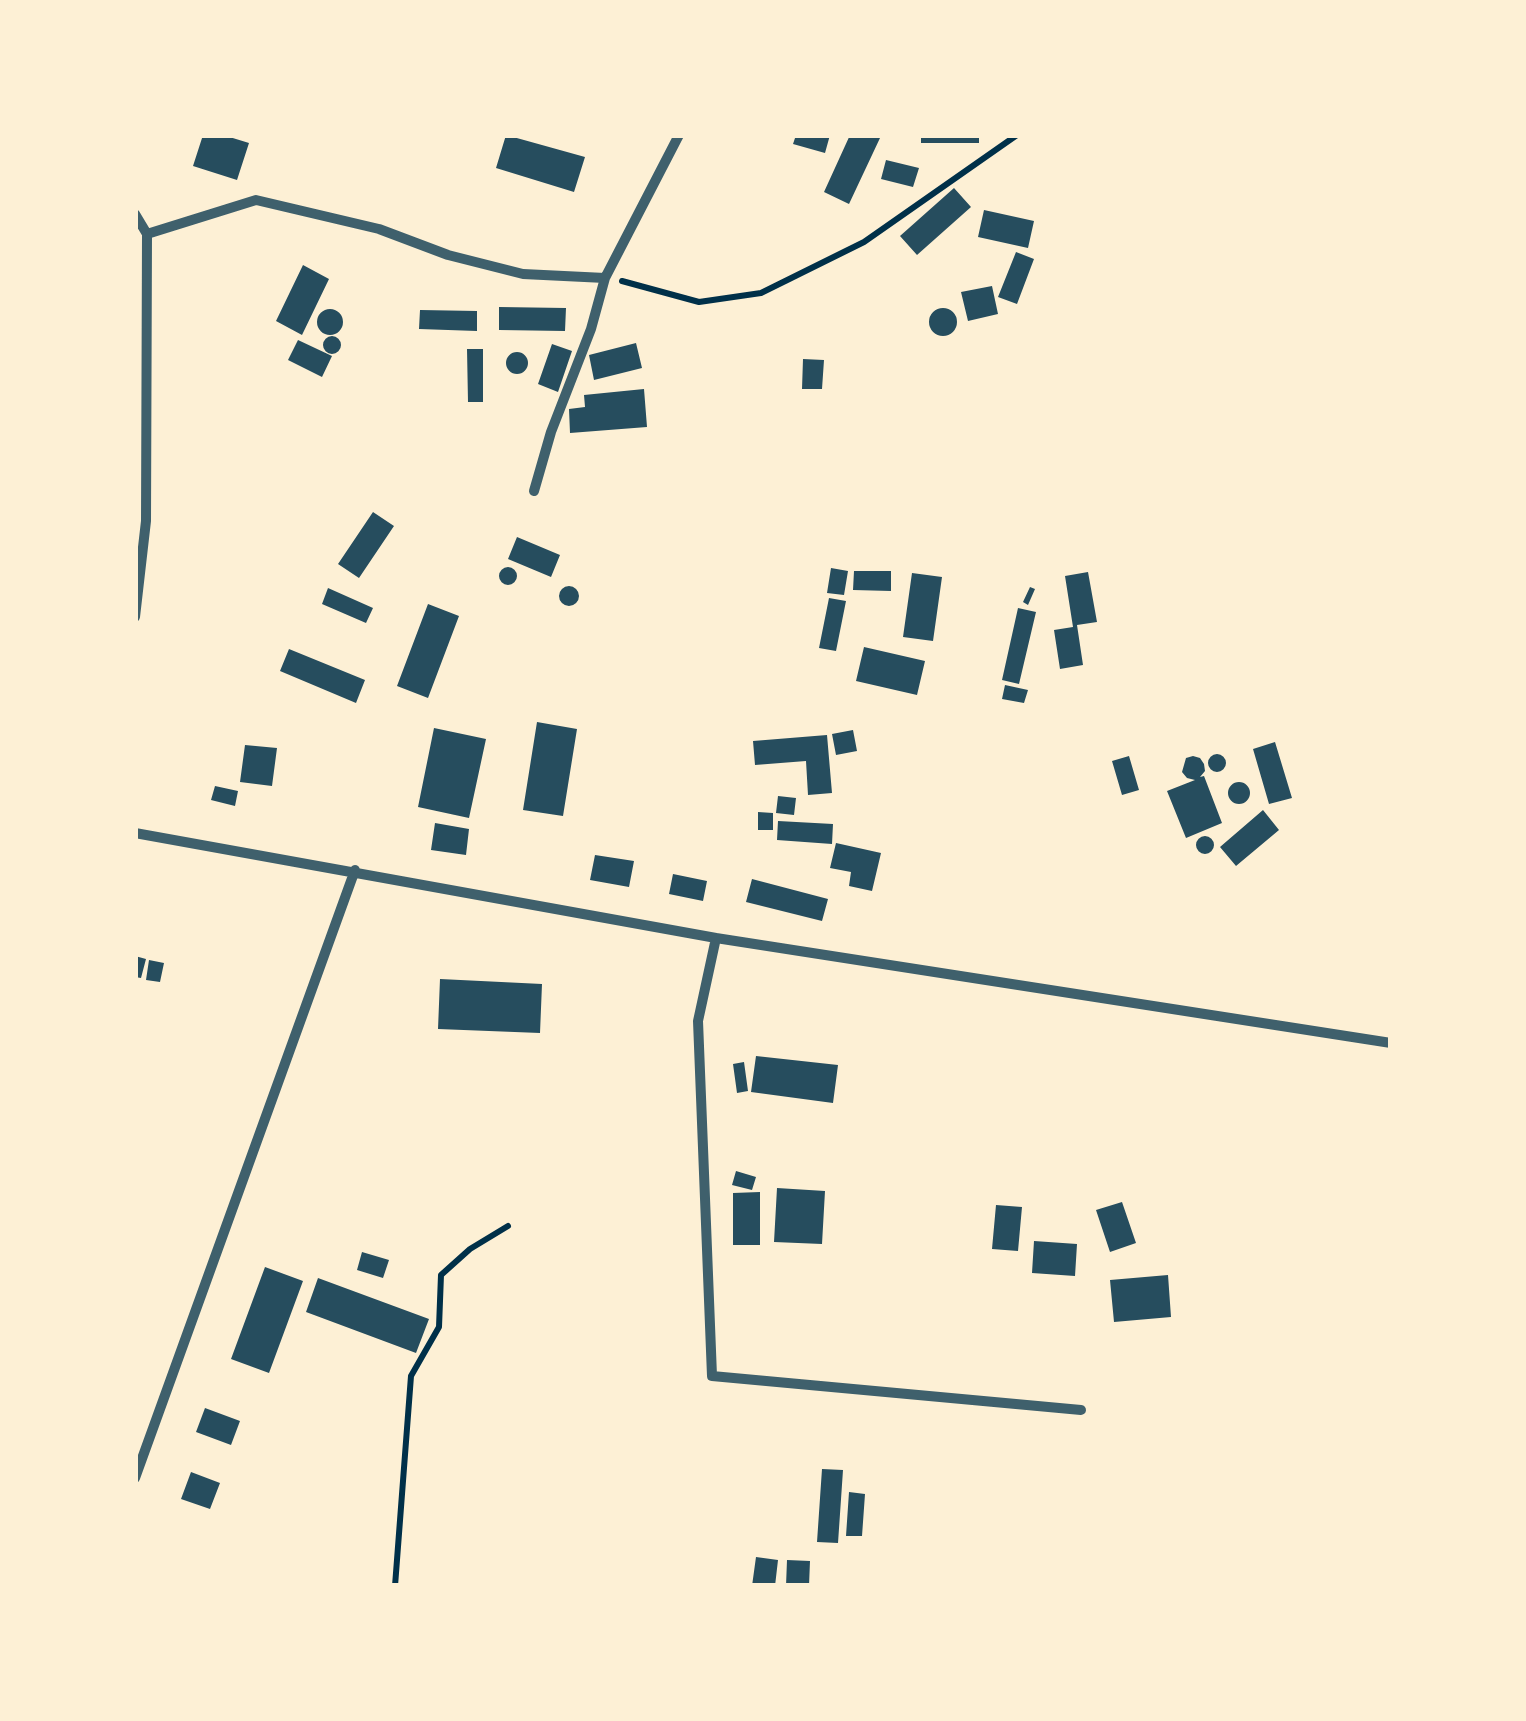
<!DOCTYPE html>
<html>
<head>
<meta charset="utf-8">
<style>
	body { margin:0 }
	#map { position:relative; width:1526px; height:1721px; overflow:hidden; background:#fdf0d5; font-family:Jost,sans-serif }
	canvas { display:block }
	.frame { position:absolute; inset:0; border:138px solid #fdf0d5; pointer-events:none }
</style>
</head>
<body>
<div id="map">
<canvas width="1526" height="1721"></canvas>
<div class="frame"></div>
</div>
<script>
const context = document.querySelector('canvas').getContext('2d');
context.lineJoin = 'round';
function paint(path, color) {
  context.fillStyle = color;
  context.fill(path, 'evenodd');
}
function toPath(rows) {
  const path = new Path2D();
  for (const r of rows) {
    if (r.length === 3) {
      path.moveTo(r[0] + r[2], r[1]);
      path.arc(r[0], r[1], r[2], 0, 2 * Math.PI);
      continue;
    }
    path.moveTo(r[0], r[1]);
    for (let i = 2; i < r.length; i += 2) path.lineTo(r[i], r[i + 1]);
  }
  return path;
}
function strokePath(path, color, width, dash) {
  context.strokeStyle = color;
  context.lineWidth = width;
  context.lineCap = dash ? 'butt' : 'round';
  context.setLineDash(dash || []);
  context.stroke(path);
}
paint(toPath([
	[203,135,223,135,249,143,237,180,193,166],
	[506,135,585,157,574,192,496,168],
	[796,135,830,135,825,153,793,144],
	[850,135,880,138,849,204,824,192],
	[921,135,979,135,979,143,921,143],
	[886,160,919,168,913,187,881,179],
	[954,188,971,207,917,255,900,236],
	[984,210,1034,221,1028,248,978,237],
	[1016,252,1034,259,1017,304,998,297],
	[303,265,329,279,302,335,276,321],
	[992,286,998,314,968,321,961,292],
	[499,307,566,308,565,331,499,330],
	[943,322,14],
	[330,322,13],
	[420,310,477,311,477,331,419,329],
	[332,345,9],
	[298,340,332,356,322,377,288,360],
	[636,343,642,368,594,380,589,355],
	[552,344,572,351,558,392,538,384],
	[467,349,483,349,483,402,468,402],
	[517,363,11],
	[803,359,824,360,822,389,802,389],
	[644,389,647,427,570,433,569,409,585,407,584,395],
	[373,512,394,526,359,578,338,564],
	[517,537,560,555,551,577,508,559],
	[508,576,9],
	[831,568,848,571,844,595,827,593],
	[854,571,891,571,891,591,853,590],
	[1088,572,1097,622,1077,625,1083,665,1060,669,1054,630,1073,627,1065,576],
	[912,573,942,577,933,641,903,637],
	[569,596,10],
	[1030,587,1035,589,1028,605,1023,602],
	[328,588,373,608,366,623,322,604],
	[829,598,846,601,836,651,819,648],
	[428,604,459,616,428,698,397,686],
	[1018,608,1036,612,1019,684,1002,680],
	[864,647,925,661,917,695,856,681],
	[289,649,365,680,356,703,280,671],
	[1005,685,1028,690,1024,703,1002,699],
	[537,722,577,729,563,816,523,810],
	[434,728,486,739,469,818,418,807],
	[853,730,857,751,836,755,832,734],
	[827,735,832,793,808,795,806,761,755,765,753,741],
	[1275,742,1292,798,1269,804,1253,749],
	[245,745,277,748,272,786,240,782],
	[1217,763,9],
	[1129,756,1139,790,1122,795,1112,761],
	[1193,756,1200,758,1204,764,1205,771,1200,777,1204,776,1222,823,1186,838,1167,791,1195,780,1187,778,1182,772,1186,758],
	[1239,793,11],
	[215,786,238,791,235,806,211,800],
	[778,796,796,798,794,815,776,813],
	[1263,810,1279,830,1236,866,1220,847],
	[758,812,773,813,773,830,758,830],
	[778,821,833,824,832,844,777,840],
	[435,823,469,829,466,855,431,850],
	[1205,845,9],
	[836,843,881,853,872,891,849,886,851,872,830,868],
	[595,855,634,861,629,887,590,880],
	[673,874,707,881,703,901,669,894],
	[752,879,828,899,822,921,746,902],
	[135,956,146,959,141,978,135,977],
	[149,960,164,963,160,982,146,980],
	[440,979,542,984,540,1033,438,1029],
	[756,1056,838,1065,833,1103,751,1092],
	[744,1062,748,1091,737,1093,733,1064],
	[736,1171,756,1177,752,1190,732,1185],
	[777,1188,825,1191,822,1244,774,1242],
	[760,1192,760,1245,733,1245,733,1193],
	[1122,1202,1136,1243,1110,1252,1096,1210],
	[996,1205,1022,1207,1018,1251,992,1249],
	[1034,1241,1077,1244,1075,1276,1032,1273],
	[362,1252,389,1260,383,1278,357,1270],
	[265,1267,303,1281,269,1373,231,1359],
	[1168,1275,1171,1317,1114,1322,1110,1280],
	[318,1278,429,1319,416,1353,306,1312],
	[205,1408,240,1421,231,1445,196,1432],
	[822,1469,843,1470,838,1543,817,1542],
	[191,1472,220,1483,210,1509,181,1499],
	[849,1492,865,1494,862,1536,846,1536],
	[756,1557,778,1560,775,1586,752,1586],
	[787,1560,810,1561,809,1586,786,1586]
]), '#264d5e');
strokePath(toPath([
	[622,281,699,302,761,293,864,242,1017,135],
	[395,1586,411,1376,439,1327,441,1275,470,1249,508,1226]
]), '#003049', 6);
strokePath(toPath([
	[135,214,147,234,146,521,135,617],
	[147,234,256,200,379,229,448,255,523,274,605,278],
	[534,491,551,432,591,329,605,278,679,135],
	[135,833,716,938,1391,1043],
	[716,938,698,1021,712,1376,1081,1410],
	[135,1478,355,870]
]), '#3f606c', 10);
</script>
</body>
</html>
